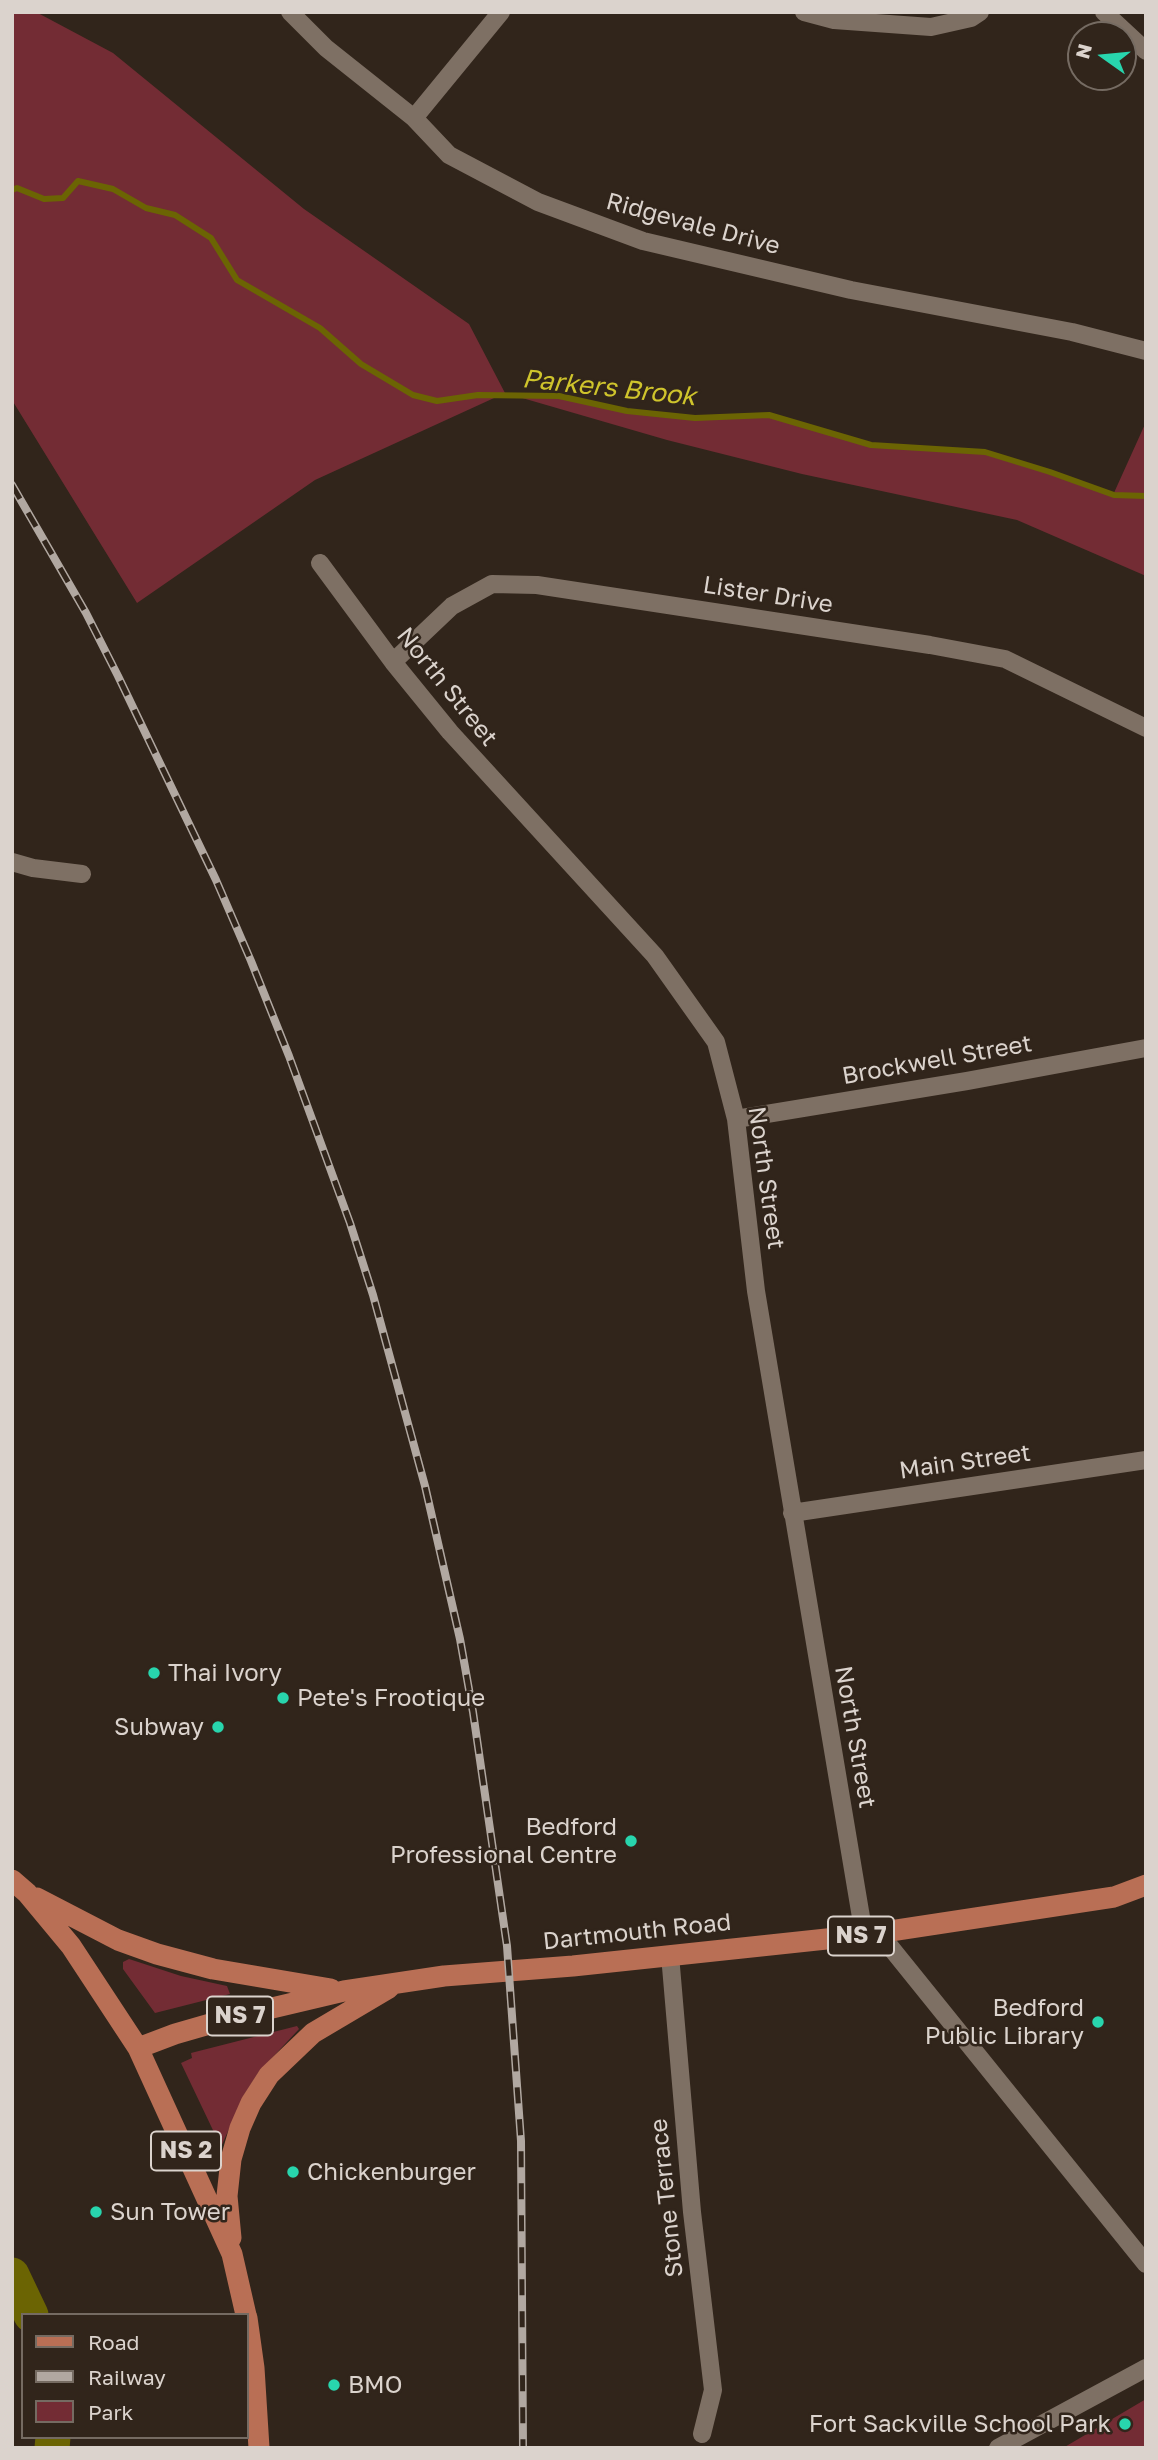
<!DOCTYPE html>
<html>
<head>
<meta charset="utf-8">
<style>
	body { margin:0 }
	#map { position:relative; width:1158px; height:2460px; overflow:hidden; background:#31251b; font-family:"Golos Text",sans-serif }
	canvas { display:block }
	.frame { position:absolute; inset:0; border:14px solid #dbd3cd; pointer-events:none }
	.legend { position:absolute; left:21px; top:2313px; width:228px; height:126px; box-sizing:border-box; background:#31251b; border:2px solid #756b62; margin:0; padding:9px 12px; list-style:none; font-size:21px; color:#dbd3cd }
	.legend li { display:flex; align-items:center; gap:14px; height:35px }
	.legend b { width:35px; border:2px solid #756b62 }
	.north { position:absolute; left:1067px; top:21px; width:70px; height:70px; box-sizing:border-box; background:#31251b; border:2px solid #756b62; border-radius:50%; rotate:285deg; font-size:19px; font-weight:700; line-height:28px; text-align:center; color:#dbd3cd }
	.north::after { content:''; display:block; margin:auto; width:24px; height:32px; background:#28d5ad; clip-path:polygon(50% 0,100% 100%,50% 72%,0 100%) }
</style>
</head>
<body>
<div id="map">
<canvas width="1158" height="2460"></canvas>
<div class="frame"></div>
<ul class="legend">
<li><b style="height:9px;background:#b96f55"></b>Road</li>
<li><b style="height:9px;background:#b1a8a1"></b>Railway</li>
<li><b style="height:19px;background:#732c34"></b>Park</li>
</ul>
<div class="north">N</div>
</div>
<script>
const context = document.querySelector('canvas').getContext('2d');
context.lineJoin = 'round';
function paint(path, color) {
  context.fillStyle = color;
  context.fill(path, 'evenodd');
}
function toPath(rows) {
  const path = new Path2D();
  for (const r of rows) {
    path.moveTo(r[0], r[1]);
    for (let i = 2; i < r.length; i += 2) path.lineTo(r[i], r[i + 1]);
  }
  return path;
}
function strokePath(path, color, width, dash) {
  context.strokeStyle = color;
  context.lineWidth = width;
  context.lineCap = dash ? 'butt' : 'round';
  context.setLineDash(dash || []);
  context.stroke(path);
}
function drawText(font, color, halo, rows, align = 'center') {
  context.font = font + ' "Golos Text",sans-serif';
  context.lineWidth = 5;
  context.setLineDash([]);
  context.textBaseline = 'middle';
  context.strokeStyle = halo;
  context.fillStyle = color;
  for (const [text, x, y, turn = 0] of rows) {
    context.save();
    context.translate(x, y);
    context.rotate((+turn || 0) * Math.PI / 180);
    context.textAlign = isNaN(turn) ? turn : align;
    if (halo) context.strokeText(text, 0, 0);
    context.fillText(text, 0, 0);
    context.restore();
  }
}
paint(toPath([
	[12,12,36,12,113,53,304,209,469,324,505,393,559,396,627,411,695,418,769,415,871,445,985,452,1050,472,1113,495,1146,422,1146,576,1017,520,802,474,667,440,505,393,315,480,137,603,12,400],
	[129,1959,181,1976,227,1986,230,1994,155,2013,123,1969,123,1962],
	[297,2026,299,2029,258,2073,244,2095,221,2147,181,2063,192,2058,191,2053],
	[1146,2399,1146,2448,1063,2448]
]), '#732c34');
strokePath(toPath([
	[12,190,17,188,44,199,63,198,78,181,113,189,146,208,175,215,211,238,237,280,320,328,361,364,413,395,437,401,478,395,559,396,627,411,695,418,769,415,871,445,985,452,1050,472,1114,495,1146,496]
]), '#6b6403', 6);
strokePath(toPath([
	[12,2275,31,2315],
	[52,2448,53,2437]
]), '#6b6403', 35);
strokePath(toPath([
	[290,12,326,48,414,118,449,155,538,202,643,241,851,290,1072,332,1146,351],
	[804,12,834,20,931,27,971,18,980,12],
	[1104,12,1146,51],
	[414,118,501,12],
	[320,563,393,662,450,732,655,956,716,1042,736,1119,756,1291,864,1935],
	[393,662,452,606,492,584,537,585,930,645,1005,659,1146,728],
	[12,862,33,868,82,874],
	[736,1119,967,1081,1146,1048],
	[792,1513,1146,1460],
	[879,1933,1146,2264],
	[670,1955,692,2212,713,2390,702,2434],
	[998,2448,1146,2368]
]), '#7e7064', 18);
strokePath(toPath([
	[12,1880,27,1893,71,1946,138,2048,232,2254,246,2315],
	[37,1898,118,1940,157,1954,213,1969,331,1989],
	[138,2048,175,2034,234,2017,344,1991,444,1976,573,1966,864,1935,1114,1897,1146,1885],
	[231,2238,227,2196,231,2159,240,2128,251,2103,269,2075,313,2033,389,1988],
	[247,2318,254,2368,259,2448]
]), '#b96f55', 21);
const rail = toPath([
	[12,485,86,613,118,676,216,880,251,961,289,1056,350,1223,373,1295,425,1486,460,1639,473,1712,507,1946,521,2141,523,2448]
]);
strokePath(rail, '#b1a8a1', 8);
strokePath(rail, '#31251b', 5, [16]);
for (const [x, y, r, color] of [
	[154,1673,7,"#28d5ad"],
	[283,1698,7,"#28d5ad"],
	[218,1727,7,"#28d5ad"],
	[631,1841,7,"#28d5ad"],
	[1098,2022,7,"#28d5ad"],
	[293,2172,7,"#28d5ad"],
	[96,2212,7,"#28d5ad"],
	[334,2385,7,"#28d5ad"],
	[1125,2424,7,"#28d5ad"]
]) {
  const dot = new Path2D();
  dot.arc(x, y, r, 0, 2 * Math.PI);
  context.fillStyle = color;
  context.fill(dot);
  strokePath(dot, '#31251b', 2.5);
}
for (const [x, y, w] of [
	[861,1936,66],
	[240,2016,66],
	[186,2151,70]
]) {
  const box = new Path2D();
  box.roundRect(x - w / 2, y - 19.5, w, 39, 5);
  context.fillStyle = '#31251b';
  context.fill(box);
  strokePath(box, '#dbd3cd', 2);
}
drawText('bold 23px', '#dbd3cd', null, [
	["NS 7",861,1936],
	["NS 7",240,2016],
	["NS 2",186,2151]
]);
drawText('24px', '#dbd3cd', '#31251b', [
	["Ridgevale Drive",693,224,15],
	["Lister Drive",768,595,9],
	["North Street",447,687,51],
	["Brockwell Street",937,1060,-10],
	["North Street",766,1178,82],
	["Main Street",965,1462,-8],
	["North Street",855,1737,80],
	["Dartmouth Road",637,1932,-6],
	["Stone Terrace",667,2198,-96]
]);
drawText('24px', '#dbd3cd', '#31251b', [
	["Thai Ivory",168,1673],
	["Pete's Frootique",297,1698],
	["Subway",204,1727,"right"],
	["Bedford",617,1827,"right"],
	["Professional Centre",617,1855,"right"],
	["Bedford",1084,2008,"right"],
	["Public Library",1084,2036,"right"],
	["Chickenburger",307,2172],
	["Sun Tower",110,2212],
	["BMO",348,2385],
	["Fort Sackville School Park",1111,2424,"right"]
], 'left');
drawText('italic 26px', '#cfc42c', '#31251b', [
	["Parkers Brook",609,388,6]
]);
</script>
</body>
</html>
